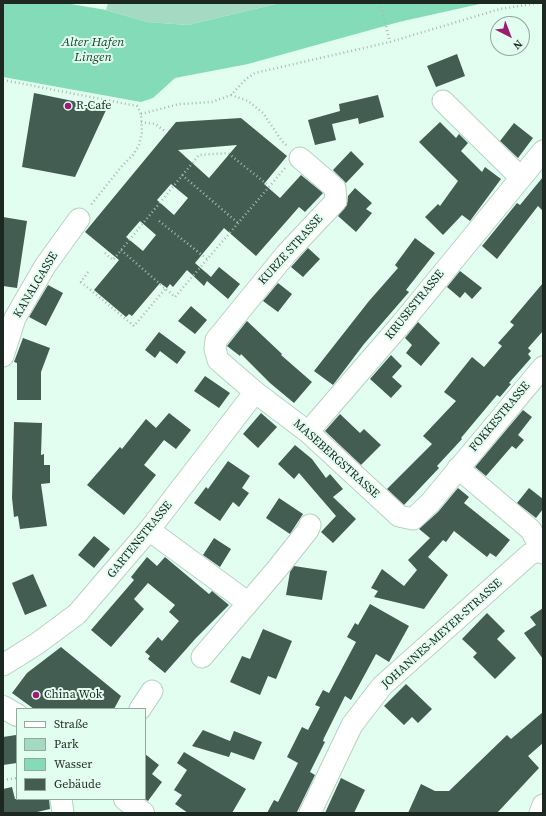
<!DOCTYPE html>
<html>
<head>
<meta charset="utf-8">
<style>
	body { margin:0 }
	#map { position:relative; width:546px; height:816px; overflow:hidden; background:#e1fef0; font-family:"Source Serif 4",serif }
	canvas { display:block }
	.frame { position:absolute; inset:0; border:4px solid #1e2823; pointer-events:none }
	.legend { position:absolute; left:16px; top:708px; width:130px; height:92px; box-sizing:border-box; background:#e1fef0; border:1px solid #93a89e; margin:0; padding:5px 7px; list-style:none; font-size:12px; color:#1e2823 }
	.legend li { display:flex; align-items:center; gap:8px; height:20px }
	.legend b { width:20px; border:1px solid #93a89e }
	.north { position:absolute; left:490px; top:16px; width:40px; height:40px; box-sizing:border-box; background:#e1fef0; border:1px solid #93a89e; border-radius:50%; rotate:138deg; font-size:11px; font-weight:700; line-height:16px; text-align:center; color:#1e2823 }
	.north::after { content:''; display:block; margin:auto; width:14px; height:18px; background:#9b1c71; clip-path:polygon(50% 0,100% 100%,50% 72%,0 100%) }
</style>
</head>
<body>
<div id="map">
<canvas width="546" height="816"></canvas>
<div class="frame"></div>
<ul class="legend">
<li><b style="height:5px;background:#fff"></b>Straße</li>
<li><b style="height:11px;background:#a3dac1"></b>Park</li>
<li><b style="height:11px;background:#83dcb7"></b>Wasser</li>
<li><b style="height:11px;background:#445d52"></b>Gebäude</li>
</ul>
<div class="north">N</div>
</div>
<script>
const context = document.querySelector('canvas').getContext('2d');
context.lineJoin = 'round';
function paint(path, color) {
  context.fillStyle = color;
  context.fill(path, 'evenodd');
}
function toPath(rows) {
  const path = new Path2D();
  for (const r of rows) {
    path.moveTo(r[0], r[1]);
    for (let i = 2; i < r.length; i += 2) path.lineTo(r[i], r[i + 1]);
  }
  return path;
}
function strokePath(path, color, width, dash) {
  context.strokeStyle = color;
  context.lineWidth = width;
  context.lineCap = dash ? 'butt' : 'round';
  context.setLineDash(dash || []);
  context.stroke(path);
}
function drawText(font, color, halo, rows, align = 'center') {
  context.font = font + ' "Source Serif 4",serif';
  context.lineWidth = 4;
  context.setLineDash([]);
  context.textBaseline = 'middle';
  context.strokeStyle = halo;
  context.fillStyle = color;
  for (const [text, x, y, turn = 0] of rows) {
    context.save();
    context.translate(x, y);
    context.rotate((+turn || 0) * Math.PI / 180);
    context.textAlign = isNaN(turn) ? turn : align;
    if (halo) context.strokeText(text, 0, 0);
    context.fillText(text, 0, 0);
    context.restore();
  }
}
paint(toPath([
	[108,3,280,3,188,25,147,22,106,10]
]), '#a3dac1');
paint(toPath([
	[3,3,65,3,106,10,147,22,188,25,280,3,484,3,399,22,248,64,175,78,153,98,141,102,3,77]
]), '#83dcb7');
paint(toPath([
	[457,54,465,76,436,87,427,66],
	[34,93,107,108,75,177,22,167],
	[378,95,384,117,359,124,358,118,332,124,336,140,315,145,308,120,340,111,339,104],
	[241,118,287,156,264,184,280,198,301,175,323,193,305,212,299,207,256,256,224,228,195,263,211,277,219,267,240,284,228,299,207,281,204,286,187,270,173,287,170,284,167,288,160,283,132,316,129,314,126,317,94,290,119,260,85,232,176,122],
	[237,145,209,178,178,150],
	[171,184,188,198,174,215,157,200],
	[140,221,156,235,143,251,126,237],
	[440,122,456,138,459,134,468,143,461,151,482,172,485,167,501,179,470,221,462,215,443,235,425,217,438,204,440,206,458,181,419,142],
	[514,123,533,138,518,158,500,141],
	[351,151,364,164,346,183,333,170],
	[543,177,543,211,538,206,497,259,482,246,517,203,520,205],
	[355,188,372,203,366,209,372,213,356,232,338,216,347,205,348,196],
	[3,217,27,221,17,288,3,286],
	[415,238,435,253,406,290,409,292,364,344,333,385,314,371,369,301,398,268,395,265],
	[308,248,320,259,303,277,291,267],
	[460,271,482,288,472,299,465,292,460,298,447,287],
	[278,283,292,294,278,312,263,301],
	[543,283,543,331,528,348,531,351,528,354,531,358,509,383,511,384,500,397,497,395,461,438,462,439,437,466,439,468,404,505,387,489,432,444,423,436,456,401,444,392,472,357,484,367,502,346,498,343,514,325,510,322],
	[48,285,63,293,46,326,29,317],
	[191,306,207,320,195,334,178,321],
	[247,321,282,354,281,355,312,382,294,403,270,383,241,354,240,356,227,346],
	[418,322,440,343,421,366,406,353,412,345,405,338],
	[159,332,186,352,177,364,160,351,155,358,145,350],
	[23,338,50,348,41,372,41,400,17,400,17,363,14,362],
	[391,355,402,366,392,377,402,386,391,398,370,379],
	[205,376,230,393,219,408,194,391],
	[523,410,532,417,518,435,524,440,516,449,512,446,486,476,475,467],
	[169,413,191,430,176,449,164,440,144,465,156,475,124,515,87,485,120,447,122,449,146,419,156,428],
	[261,413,277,427,258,448,243,434],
	[340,414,360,433,364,429,381,445,361,465,325,431],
	[14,422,42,423,41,455,44,454,44,465,50,465,50,483,41,484,47,526,20,529,18,516,14,517,12,498],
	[295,445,312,459,326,478,330,474,343,489,333,497,356,519,333,543,321,532,336,516,299,473,294,479,278,464],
	[228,461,250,476,242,488,249,493,239,507,233,502,220,521,194,503,206,487,208,489],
	[458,488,469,497,464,503,510,540,496,557,490,553,487,557,454,531,446,542,443,540,428,557,448,575,424,609,374,597,378,591,371,588,382,569,404,586,417,570,408,560,430,538,419,529,438,512],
	[529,488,543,499,543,509,536,518,517,503],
	[279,498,303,514,290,534,266,518],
	[94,536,110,549,94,568,78,555],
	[214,538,231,549,220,567,203,555],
	[147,557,157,566,165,557,209,594,212,591,229,605,196,638,165,673,148,659,150,656,145,652,158,637,162,641,179,621,169,612,175,605,148,583,134,599,144,609,111,647,91,630,134,580,131,577],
	[294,566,327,571,322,600,286,595,290,572],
	[33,574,47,606,25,615,12,583],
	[370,604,409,626,389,662,376,654,351,700,345,696,324,738,323,741,325,742,310,772,315,775,297,812,298,813,267,813,274,800,278,802,298,763,287,757,302,727,308,730,320,707,315,705,323,690,329,693,356,642,347,637,355,623,358,625],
	[543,608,543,659,524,633,536,625,530,617],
	[487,613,505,631,497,639,516,658,495,679,473,657,477,653,462,639],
	[263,629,292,641,276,679,268,676,260,695,230,682,242,656,250,659],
	[61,647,121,696,114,709,34,709,12,693,27,673],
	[406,684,432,709,418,723,412,717,404,725,384,706],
	[543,712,543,743,528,756,539,768,497,813,408,813,421,784,435,791,449,791,507,735,511,739],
	[203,730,230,741,234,731,262,742,254,760,231,752,229,757,192,746],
	[16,735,17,763,3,765,3,737],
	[184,752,246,789,232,813,188,813,175,804,182,795,174,790,187,770,177,763],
	[145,754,159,765,152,774,162,782,148,801,145,799],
	[341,778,365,790,354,813,325,813],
	[12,787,15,799,49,799,50,809,33,813,3,813,3,789]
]), '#445d52');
const minor = toPath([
	[443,101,520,177],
	[300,158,335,188,336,201,286,254,216,340,215,349,218,360,255,392,308,432,399,516,413,519,430,503,543,367],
	[3,356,15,318,45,266,79,219],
	[308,432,402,323,543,151],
	[458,468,531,530,543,553],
	[149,530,247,602],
	[202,657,277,569,308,530,310,525],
	[3,665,38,643,77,614,149,530,255,392],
	[140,709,152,691],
	[61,799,63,813],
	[310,813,352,725,382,686,530,554,543,550],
	[540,813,543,805]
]);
const major = toPath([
	[3,707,17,715],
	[125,799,143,813]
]);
strokePath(minor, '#b6d2c4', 23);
strokePath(major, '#b6d2c4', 24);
strokePath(toPath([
	[380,3,390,42],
	[3,80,137,106,141,114,142,132,139,145,133,155,122,166,90,206],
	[231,95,248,101,263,113,282,141,288,147],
	[141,114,179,104,212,102,231,95,246,79,255,73,390,42,500,9,538,3],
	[141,122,155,124,165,131],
	[182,175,238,223],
	[159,221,207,259],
	[121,250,175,297,286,167],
	[105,253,113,260,199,155,228,153,269,186],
	[88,272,81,282,134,326,165,289],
	[3,780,17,778]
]), '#a5bcb1', 2.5, [1, 3]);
strokePath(minor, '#fff', 21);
strokePath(major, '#fff', 22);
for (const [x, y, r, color] of [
	[68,106,4,"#9b1c71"],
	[36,695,4,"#9b1c71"]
]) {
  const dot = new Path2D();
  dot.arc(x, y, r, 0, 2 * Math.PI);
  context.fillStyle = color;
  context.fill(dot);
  strokePath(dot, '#e1fef0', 1.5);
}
drawText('12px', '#1e2823', '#e1fef0', [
	["R-Cafe",76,106],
	["China Wok",44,695]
], 'left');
drawText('12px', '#1e2823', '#e1fef0', [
	["KURZE STRASSE",291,250,-48],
	["KANALGASSE",36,285,-59],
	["KRUSESTRASSE",415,305,-51],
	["FOKKESTRASSE",500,417,-50],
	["MASEBERGSTRASSE",336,459,42],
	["GARTENSTRASSE",140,540,-51],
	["JOHANNES-MEYER-STRASSE",442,634,-42]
]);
drawText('italic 13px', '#1b4333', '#e1fef0', [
	["Alter Hafen",93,43],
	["Lingen",93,58]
]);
</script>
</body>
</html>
